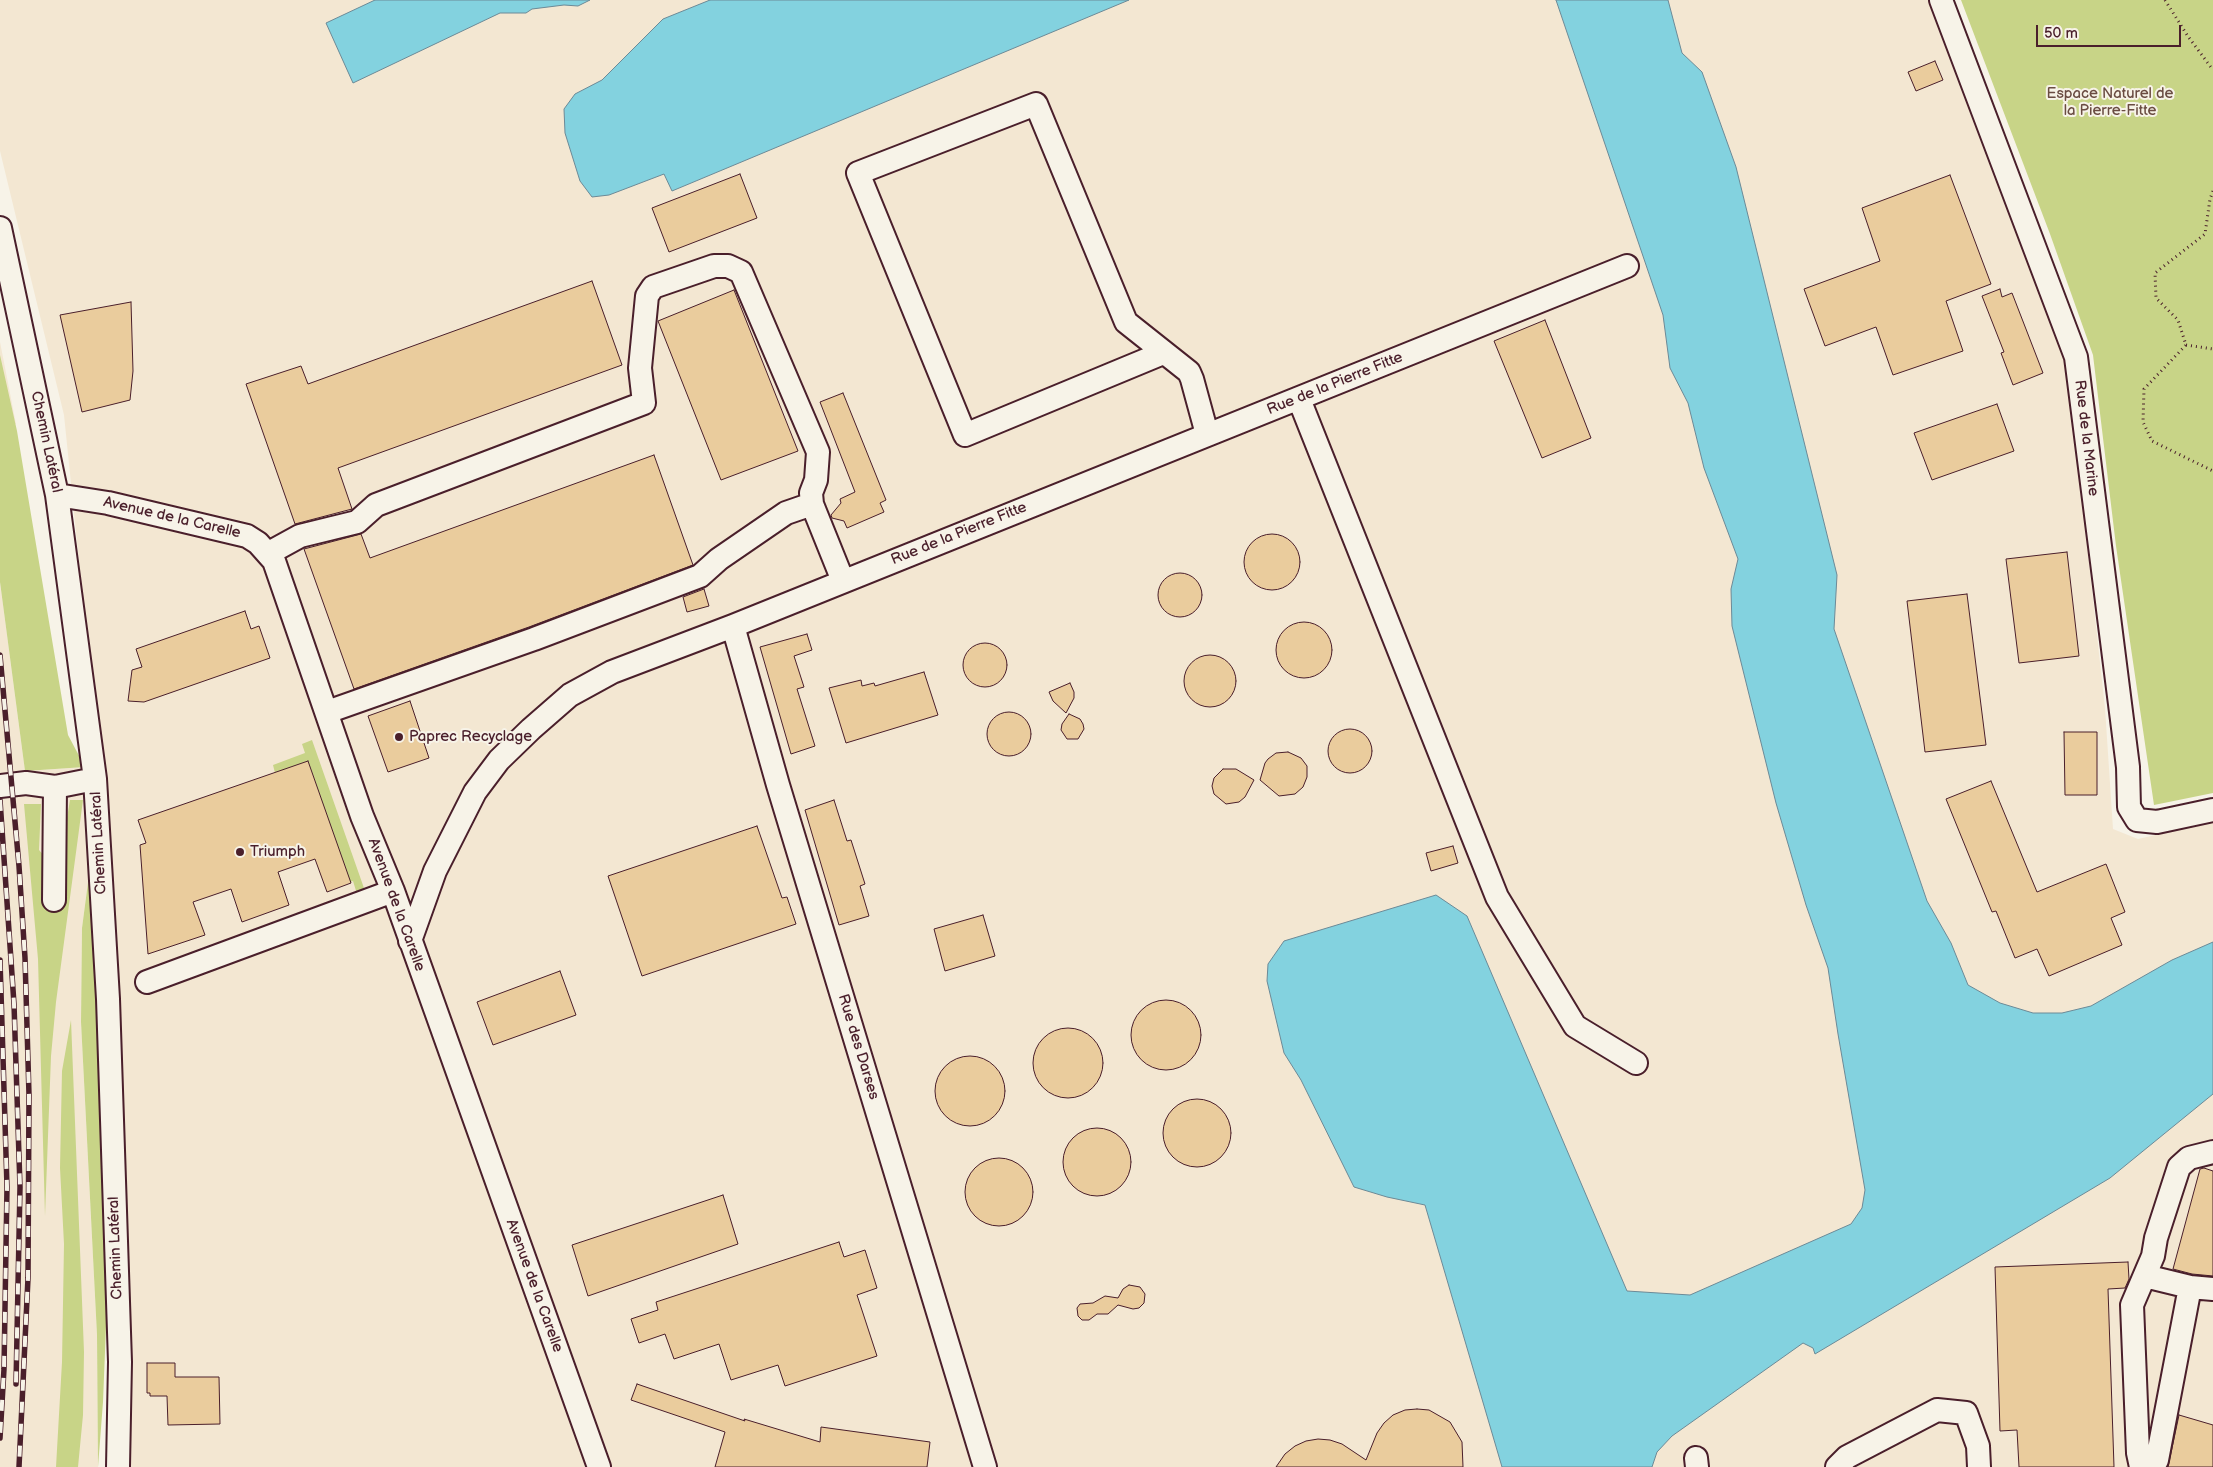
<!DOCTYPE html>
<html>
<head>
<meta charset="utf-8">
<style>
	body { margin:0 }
	#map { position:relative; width:2213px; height:1467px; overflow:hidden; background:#f7f3e8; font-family:"Balsamiq Sans",sans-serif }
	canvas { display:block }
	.scale { position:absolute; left:2036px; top:25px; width:145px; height:22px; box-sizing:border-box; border:2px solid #4a1f2b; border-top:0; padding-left:6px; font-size:15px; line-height:18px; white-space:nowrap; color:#4a1f2b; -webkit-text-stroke:4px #f7f3e8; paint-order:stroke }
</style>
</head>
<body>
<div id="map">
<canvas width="2213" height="1467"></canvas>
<div class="scale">50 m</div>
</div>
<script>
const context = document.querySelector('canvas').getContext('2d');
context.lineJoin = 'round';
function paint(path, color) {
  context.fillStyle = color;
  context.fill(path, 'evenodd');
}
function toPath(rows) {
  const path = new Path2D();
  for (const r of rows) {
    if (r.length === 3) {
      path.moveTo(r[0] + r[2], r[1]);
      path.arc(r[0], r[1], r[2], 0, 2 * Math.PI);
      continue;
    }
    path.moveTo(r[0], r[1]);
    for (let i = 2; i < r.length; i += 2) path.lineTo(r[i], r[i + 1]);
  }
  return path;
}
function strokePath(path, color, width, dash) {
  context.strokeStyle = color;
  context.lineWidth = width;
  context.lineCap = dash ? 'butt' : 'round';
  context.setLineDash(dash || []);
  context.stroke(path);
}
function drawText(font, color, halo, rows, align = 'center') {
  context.font = font + ' "Balsamiq Sans",sans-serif';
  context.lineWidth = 4;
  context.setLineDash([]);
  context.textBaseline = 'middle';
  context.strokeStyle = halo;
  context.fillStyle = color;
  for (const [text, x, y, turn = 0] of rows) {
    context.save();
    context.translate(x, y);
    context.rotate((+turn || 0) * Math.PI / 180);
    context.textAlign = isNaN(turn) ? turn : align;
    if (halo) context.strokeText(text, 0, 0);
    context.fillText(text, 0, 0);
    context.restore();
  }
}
paint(toPath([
	[0,0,1933,0,2067,362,2105,708,2113,829,2138,839,2213,822,2213,1467,124,1467,98,747,64,415,0,151],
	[0,342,16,424,0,427],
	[0,582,25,771,85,767,92,852,82,928,81,1022,97,1335,98,1467,0,1467]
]), '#f3e7d2');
paint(toPath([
	[1961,0,2213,0,2213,793,2154,805,2116,546,2093,355,2050,234],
	[0,355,17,431,68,735,85,767,25,771,0,582],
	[312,740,365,891,357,894,353,881,350,882,308,761,275,773,273,765,305,753,302,744],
	[70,800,83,800,56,1002,51,1056,45,1216,38,959,24,804,41,804,39,850,58,872],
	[92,852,108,1276,103,1402,98,1467,97,1335,81,1022,82,928],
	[71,1020,84,1352,83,1415,78,1467,56,1467,62,1362,64,1244,60,1168,62,1071]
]), '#c8d487');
const water = toPath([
	[375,0,590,0,578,6,564,5,532,9,526,13,500,13,353,83,326,23,375,0],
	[710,0,1129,0,672,191,664,174,609,195,592,197,580,181,565,133,564,109,575,94,602,80,663,19,710,0],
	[1556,0,1668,0,1682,53,1702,72,1736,167,1837,575,1834,629,1927,901,1951,943,1968,985,2000,1003,2033,1013,2062,1013,2091,1006,2172,960,2213,942,2213,1094,2110,1178,1815,1354,1813,1348,1803,1343,1672,1436,1657,1452,1652,1467,1502,1467,1425,1205,1387,1197,1354,1187,1301,1080,1284,1053,1267,981,1268,964,1284,941,1436,895,1467,916,1627,1291,1690,1295,1851,1224,1862,1208,1865,1190,1838,1034,1828,968,1806,905,1776,803,1732,626,1731,589,1738,559,1704,468,1688,403,1670,368,1663,315,1556,0]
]);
paint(water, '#83d2df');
strokePath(water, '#6c8a97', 1);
const building = toPath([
	[1935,61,1943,80,1916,91,1908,72,1935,61],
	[740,174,757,218,669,252,652,208,740,174],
	[1950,175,1991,284,1946,301,1963,351,1893,375,1876,327,1825,346,1804,289,1880,261,1862,208,1950,175],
	[592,281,622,365,338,468,352,509,295,524,246,384,301,366,308,384,592,281],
	[2000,289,2002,297,2012,293,2043,373,2013,385,2001,353,2004,352,1982,296,2000,289],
	[734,290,798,451,721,480,658,321,734,290],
	[131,302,133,371,130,400,82,412,60,315,131,302],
	[1545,320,1591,438,1542,458,1494,341,1545,320],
	[843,393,886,500,880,503,884,512,847,528,844,521,832,518,831,515,841,503,840,499,855,492,820,402,843,393],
	[1997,404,2014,451,1932,480,1914,433,1997,404],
	[654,455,693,565,529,627,354,689,304,549,361,534,370,558,654,455],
	[1272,562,28],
	[2067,552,2079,656,2019,663,2006,559,2067,552],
	[1180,595,22],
	[704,589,709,606,687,612,683,597,704,589],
	[1967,594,1986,745,1925,752,1907,601,1967,594],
	[245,611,251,629,259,626,270,658,144,702,128,701,132,670,142,667,136,649,245,611],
	[1304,650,28],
	[807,634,812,650,794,656,804,687,797,689,815,746,791,754,760,647,807,634],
	[985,665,22],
	[1210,681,26],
	[924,672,938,715,846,743,829,688,861,680,862,686,874,683,875,686,924,672],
	[1070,683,1074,692,1074,698,1066,713,1053,701,1049,692,1070,683],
	[410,701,429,758,388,772,368,716,410,701],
	[1009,734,22],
	[1069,714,1080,719,1083,724,1084,729,1078,739,1067,739,1061,730,1062,724,1069,714],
	[1350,751,22],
	[2064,732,2097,732,2097,795,2065,795,2064,732],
	[1288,752,1301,758,1307,766,1307,777,1303,787,1295,794,1279,796,1260,780,1265,763,1268,759,1276,753,1288,752],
	[308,761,351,883,327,892,315,859,278,872,289,905,242,922,231,889,193,902,205,935,148,954,140,845,146,843,138,820,308,761],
	[1223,769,1236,769,1254,780,1245,797,1239,802,1226,804,1214,794,1212,786,1214,778,1223,769],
	[1991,781,2037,892,2106,864,2125,912,2111,918,2122,945,2049,976,2037,949,2015,958,1996,911,1992,912,1946,799,1991,781],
	[834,800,847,841,851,840,865,884,860,886,869,916,839,925,805,810,834,800],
	[757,826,782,898,787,897,796,924,642,976,608,876,757,826],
	[1453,846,1458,863,1431,871,1426,853,1453,846],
	[983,915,995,956,945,971,934,929,983,915],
	[560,971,576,1015,493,1045,477,1002,560,971],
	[1166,1035,35],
	[1068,1063,35],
	[970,1091,35],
	[1197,1133,34],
	[1097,1162,34],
	[999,1192,34],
	[2204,1168,2213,1171,2213,1276,2192,1274,2173,1269,2200,1169,2204,1168],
	[723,1195,738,1244,588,1296,572,1245,723,1195],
	[839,1242,844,1257,865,1250,877,1288,857,1295,877,1356,785,1386,778,1365,731,1380,719,1344,674,1359,665,1334,639,1343,631,1319,658,1310,656,1302,839,1242],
	[2128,1262,2129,1279,2125,1288,2108,1289,2114,1467,2019,1467,2017,1430,2000,1431,1995,1267,2128,1262],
	[1129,1285,1140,1287,1145,1294,1144,1303,1139,1308,1133,1309,1118,1305,1108,1314,1097,1314,1089,1320,1082,1320,1078,1316,1077,1308,1080,1304,1093,1303,1105,1296,1118,1298,1123,1289,1129,1285],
	[147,1363,175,1363,175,1377,219,1377,220,1424,168,1425,167,1396,150,1396,150,1393,147,1393,147,1363],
	[637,1384,745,1421,744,1419,820,1442,821,1427,930,1442,927,1467,715,1467,725,1432,631,1400,637,1384],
	[1417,1409,1429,1410,1450,1422,1462,1442,1463,1467,1276,1467,1285,1454,1295,1446,1306,1441,1318,1439,1330,1440,1342,1444,1366,1460,1377,1433,1384,1423,1393,1415,1405,1410,1417,1409],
	[2179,1415,2213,1425,2213,1467,2168,1467,2179,1415]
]);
paint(building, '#eacc9d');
strokePath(building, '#4a1f2b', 1);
const minor = toPath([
	[1941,0,2076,357,2128,767,2129,807,2137,820,2157,822,2213,810],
	[0,228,57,495,95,779,108,999,120,1362,118,1467],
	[1163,353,965,435,858,173,1036,104,1126,322,1189,372,1192,379,1207,434],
	[1299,399,1497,897,1575,1026,1636,1063],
	[57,495,108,503,247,536,258,543,274,561,362,816,393,891,599,1467],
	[269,553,300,536,357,522,376,505,644,403,640,368,647,296,653,287,714,266,728,266,741,272,818,452,816,480,811,493,812,504,843,581],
	[733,626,778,785,985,1467],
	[327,712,534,639,700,576,719,559,786,513,812,504],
	[0,786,26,783,55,787],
	[54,900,55,787,95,779],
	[410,941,435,871,475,792,499,760,531,729,570,695,612,672,733,626,1627,266],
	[147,982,393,891],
	[2145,1276,2190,1287,2157,1460,2153,1467],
	[2190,1287,2213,1289],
	[1696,1458,1697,1467],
	[1837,1467,1847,1457,1937,1410,1966,1413,1978,1446,1979,1467],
	[2141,1467,2138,1453,2132,1305,2153,1256,2156,1238,2179,1167,2189,1158,2213,1152]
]);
strokePath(minor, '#4a1f2b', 26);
strokePath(toPath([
	[2165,0,2187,35,2213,70],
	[2213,191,2210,199,2205,234,2155,273,2156,298,2178,320,2186,345,2144,389,2143,422,2152,441,2213,471],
	[2186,345,2213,349]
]), '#4a1f2b', 3, [1, 4]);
strokePath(minor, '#f7f3e8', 22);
const rail = toPath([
	[0,655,19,866,25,958,29,1095,28,1278,19,1467],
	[0,800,14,1004,20,1187,16,1384],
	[0,960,7,1187,4,1369,0,1438]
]);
strokePath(rail, '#4a1f2b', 5.5);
strokePath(rail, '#f7f3e8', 4, [11]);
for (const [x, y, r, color] of [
	[399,737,5,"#4a1f2b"],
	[240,852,5,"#4a1f2b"]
]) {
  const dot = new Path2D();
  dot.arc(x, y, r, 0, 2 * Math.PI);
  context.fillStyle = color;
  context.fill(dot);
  strokePath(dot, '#f7f3e8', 2);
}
drawText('15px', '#6a4c42', '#f7f3e8', [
	["Espace Naturel de",2110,94],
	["la Pierre-Fitte",2110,111]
]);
drawText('15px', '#4a1f2b', '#f7f3e8', [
	["Rue de la Pierre Fitte",1335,384,-22],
	["Rue de la Marine",2086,438,83],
	["Chemin Latéral",46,442,78],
	["Avenue de la Carelle",172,518,13],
	["Rue de la Pierre Fitte",959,534,-22],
	["Chemin Latéral",99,843,-93],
	["Avenue de la Carelle",396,905,70],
	["Rue des Darses",858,1047,73],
	["Chemin Latéral",116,1248,-92],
	["Avenue de la Carelle",534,1286,70]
]);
drawText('15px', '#4a1f2b', '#f7f3e8', [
	["Paprec Recyclage",409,737],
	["Triumph",250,852]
], 'left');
</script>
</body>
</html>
